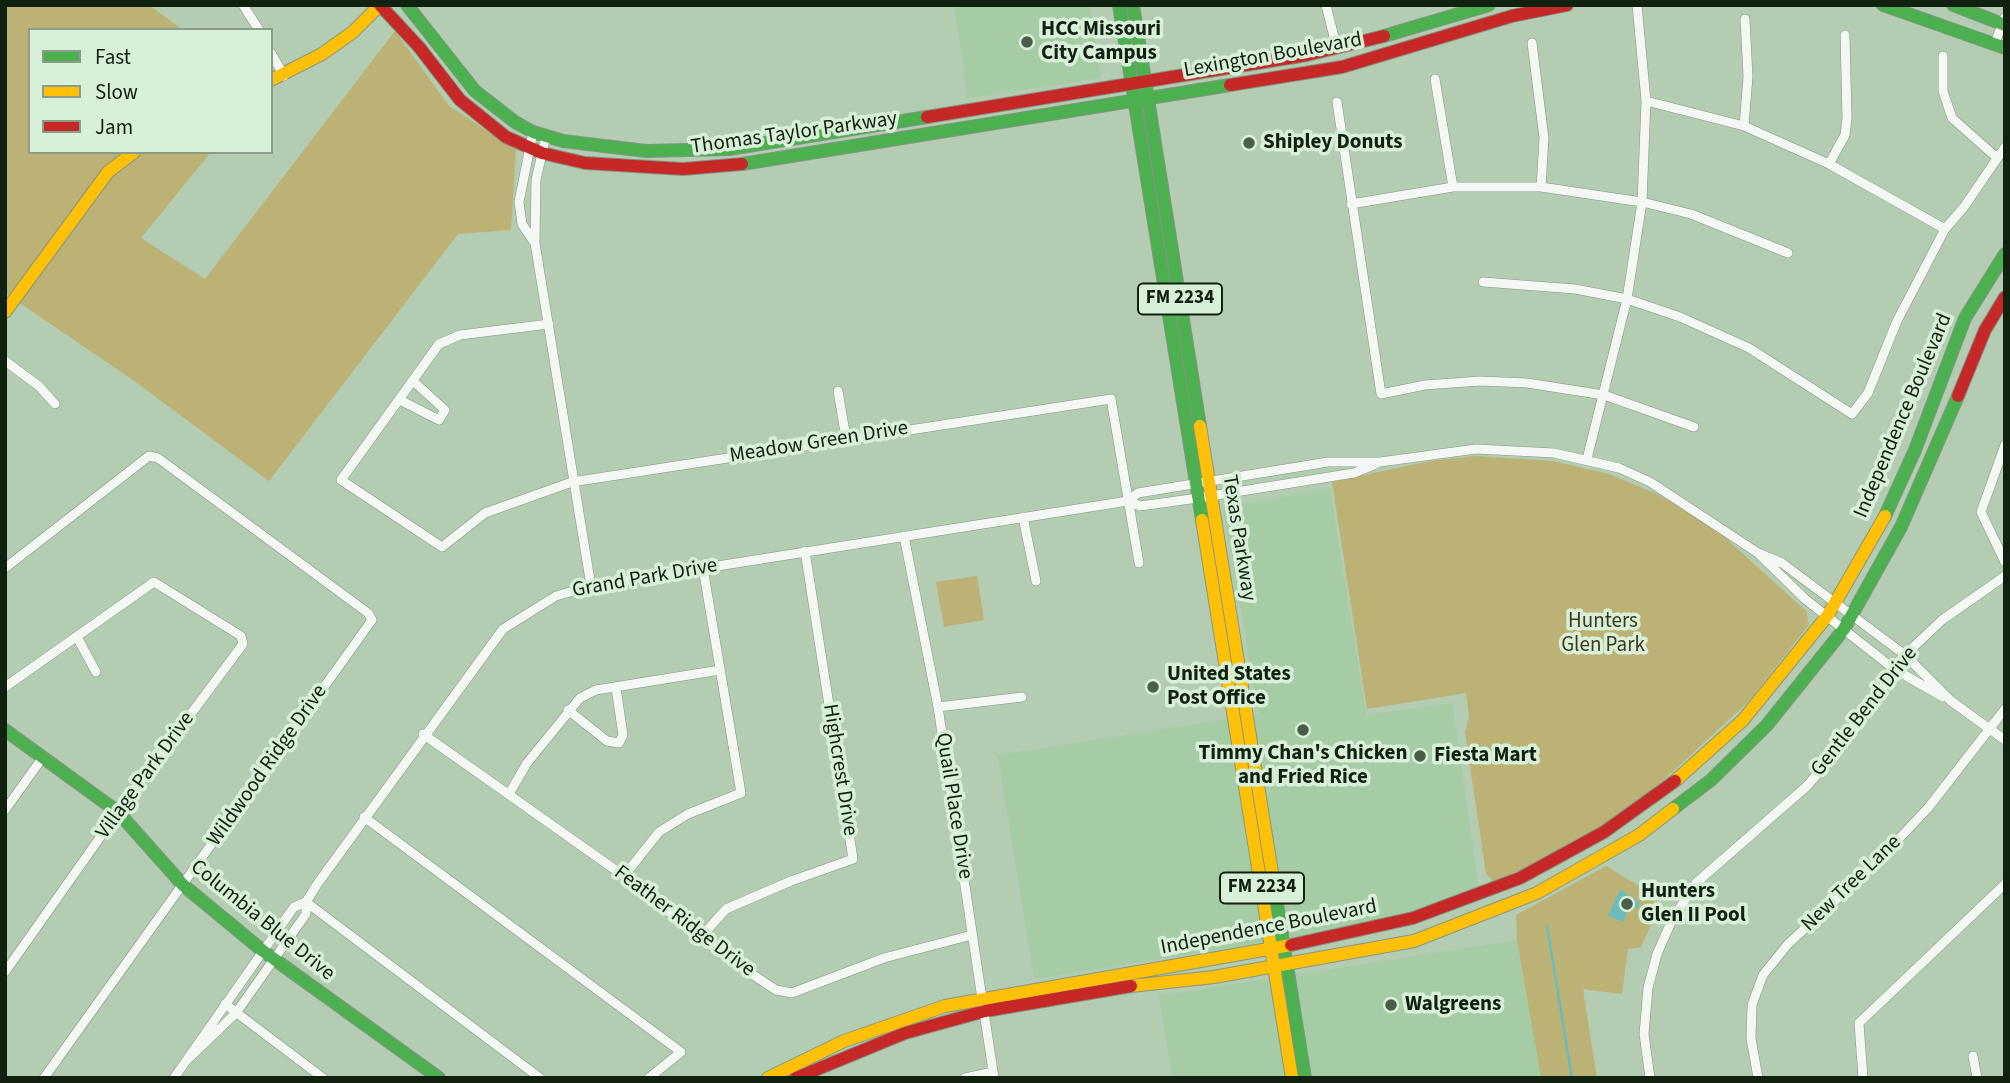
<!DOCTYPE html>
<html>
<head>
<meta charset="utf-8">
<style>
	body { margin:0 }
	#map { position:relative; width:2010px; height:1083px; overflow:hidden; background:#b3ccb2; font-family:"Source Sans 3",sans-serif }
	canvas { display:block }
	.frame { position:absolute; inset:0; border:7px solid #102110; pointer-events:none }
	.legend { position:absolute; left:28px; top:28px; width:245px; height:126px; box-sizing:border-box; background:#d9f0d8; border:2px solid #899d88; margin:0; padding:9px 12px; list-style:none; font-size:21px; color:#102110 }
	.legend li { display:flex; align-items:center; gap:14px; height:35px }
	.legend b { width:35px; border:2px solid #899d88 }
</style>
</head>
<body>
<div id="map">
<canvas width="2010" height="1083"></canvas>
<div class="frame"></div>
<ul class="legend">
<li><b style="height:9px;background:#4caf50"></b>Fast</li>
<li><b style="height:9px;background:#ffc107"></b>Slow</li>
<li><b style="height:9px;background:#c62828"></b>Jam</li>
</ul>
</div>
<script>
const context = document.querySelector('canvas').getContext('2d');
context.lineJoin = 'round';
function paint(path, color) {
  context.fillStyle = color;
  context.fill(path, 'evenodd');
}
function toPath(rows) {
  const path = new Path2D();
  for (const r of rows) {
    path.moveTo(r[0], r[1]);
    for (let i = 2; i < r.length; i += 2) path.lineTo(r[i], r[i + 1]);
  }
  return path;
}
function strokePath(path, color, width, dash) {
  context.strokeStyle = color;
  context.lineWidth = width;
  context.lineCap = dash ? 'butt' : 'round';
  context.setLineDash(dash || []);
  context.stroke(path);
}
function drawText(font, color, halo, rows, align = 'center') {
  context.font = font + ' "Source Sans 3",sans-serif';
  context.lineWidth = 7;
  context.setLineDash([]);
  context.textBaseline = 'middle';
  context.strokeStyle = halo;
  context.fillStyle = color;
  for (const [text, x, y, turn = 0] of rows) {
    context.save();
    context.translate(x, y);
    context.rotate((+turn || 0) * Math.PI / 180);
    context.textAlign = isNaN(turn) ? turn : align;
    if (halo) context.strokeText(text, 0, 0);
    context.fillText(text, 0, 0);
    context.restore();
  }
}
paint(toPath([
	[954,5,1090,5,1101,78,968,98],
	[1330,489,1366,715,1452,703,1479,887,1467,895,1330,932,1034,979,998,755,1259,714,1223,507],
	[1517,940,1541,1078,1172,1078,1159,996]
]), '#a5cca4');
paint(toPath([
	[5,5,149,5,183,30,30,30,30,152,211,152,141,238,205,279,395,31,449,106,516,150,511,230,458,234,269,481,130,378,5,293],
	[1475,456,1553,461,1609,474,1657,494,1709,523,1806,611,1809,625,1748,702,1641,801,1568,851,1504,880,1494,881,1486,874,1465,732,1469,718,1466,693,1367,709,1332,482,1430,461],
	[977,576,984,620,944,627,936,582],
	[1606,866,1654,895,1656,914,1641,947,1628,949,1622,994,1583,989,1597,1078,1541,1078,1517,940,1516,915]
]), '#bdb275');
paint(toPath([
	[1620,890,1640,902,1637,909,1628,908,1624,922,1608,916]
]), '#6abdbc');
strokePath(toPath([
	[1547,926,1572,1078]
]), '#6abdbc', 2.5);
const street = toPath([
	[243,5,259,30],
	[1326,5,1337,49],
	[1532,43,1544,138,1541,187],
	[1995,43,2005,17],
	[271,53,284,76],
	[1943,56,1943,91,1952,118,1996,157],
	[1435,79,1453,187],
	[1646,101,1744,126,1829,164,1945,229],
	[1337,102,1381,394,1425,385,1480,381,1527,383,1604,395,1694,427],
	[1744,126,1748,77,1745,19],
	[533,132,519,202,522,224,534,242],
	[546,136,536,180,535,243,591,586],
	[1829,164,1845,135,1847,118,1845,35],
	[1351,204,1453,187,1541,187,1642,202,1691,214,1788,253],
	[1483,282,1575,289,1627,299,1680,317,1749,348,1852,414,1868,393,1897,321,1945,229,1964,207,2005,147],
	[549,324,460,335,439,344,341,480,442,547,485,513,572,482,1111,399,1139,563],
	[5,361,39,386,55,404],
	[838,391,846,438],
	[400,400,439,420,445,410,413,381],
	[2005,445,1981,512,2005,562],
	[1587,459,1627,299,1642,202,1646,101,1637,5],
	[1128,501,1140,506,1198,498,1354,473,1376,464],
	[1023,517,1036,581],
	[904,536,938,707,994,1078],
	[1759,554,1805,599,1894,669,1943,697],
	[5,568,149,456,158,458,368,613,372,620,44,1078],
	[78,639,96,672],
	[5,687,154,582,241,636,243,644,118,812,5,972],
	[938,707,1022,697],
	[568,710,607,741,619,743,623,735,616,688],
	[423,734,624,876,726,957,776,990,792,993,884,958,972,935],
	[509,794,527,763,580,698,596,690,720,670],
	[5,810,43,757],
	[364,817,681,1052,649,1078],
	[624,876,659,832,688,814,741,793,703,568],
	[306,902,540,1078],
	[701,937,726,909,791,881,853,859,805,551],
	[225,1004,323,1078],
	[1973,1056,1977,1078],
	[188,1059,236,1013,306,914,306,902,318,883,503,629,556,596,591,586,1128,501,1138,493,1328,462,1380,462,1476,449,1554,453,1619,468,1650,482,1758,553,1782,563,1905,655,1951,701,2005,740],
	[174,1078,294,907,306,902],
	[965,1078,993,1072],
	[1650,1078,1644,1034,1648,988,1657,954,1672,920,1696,883,1807,786,1848,739,1905,655,1942,620,2005,576],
	[1758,1078,1751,1038,1752,1005,1763,975,1788,944,1877,862,1928,808,2005,709],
	[1863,1078,1859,1023,2005,884]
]);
const fast = toPath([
	[407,5,475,91,515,122,533,132,563,141,646,151,729,149,927,117],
	[1119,5,1202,520],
	[1133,5,1200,426],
	[1883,5,2005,48],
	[1953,5,2005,25],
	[1384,36,1489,5],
	[742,164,1230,85],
	[1885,516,1915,450,1965,318,2005,254],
	[5,730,118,812,183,885,263,951,439,1078],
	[1673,809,1711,780,1767,725,1844,629,1901,527,1958,396],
	[1274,885,1305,1078]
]);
const slow = toPath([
	[271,80,322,54,353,32,380,5],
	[5,312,108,172,134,152],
	[1200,426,1274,885],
	[1202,520,1292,1078],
	[1675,781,1743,720,1828,615,1885,516],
	[1131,986,1214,977,1414,941,1537,893,1639,835,1673,809],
	[768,1078,844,1041,945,1006,1291,945]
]);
const jam = toPath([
	[380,5,419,47,460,100,506,137,542,153,585,163,683,169,742,164],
	[1230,85,1342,67,1512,16,1567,5],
	[927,117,1307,55,1384,36],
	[1958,396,1985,330,2005,297],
	[1291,945,1413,918,1520,878,1604,832,1675,781],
	[796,1078,905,1033,985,1011,1131,986]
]);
strokePath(street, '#839683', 10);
strokePath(fast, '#839683', 14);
strokePath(slow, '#839683', 14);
strokePath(jam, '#839683', 14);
strokePath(street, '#f4f7f3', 9);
strokePath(fast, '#4caf50', 12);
strokePath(slow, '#ffc107', 12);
strokePath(jam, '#c62828', 12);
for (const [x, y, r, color] of [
	[1027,42,7,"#495d49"],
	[1249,143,7,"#495d49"],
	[1153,687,7,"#495d49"],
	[1303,730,7,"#495d49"],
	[1420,756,7,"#495d49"],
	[1627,904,7,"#495d49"],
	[1391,1005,7,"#495d49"]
]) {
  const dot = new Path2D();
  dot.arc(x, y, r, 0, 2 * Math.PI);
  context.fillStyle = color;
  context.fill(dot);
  strokePath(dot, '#d9f0d8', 2.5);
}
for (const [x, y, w] of [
	[1180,299,84],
	[1262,888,84]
]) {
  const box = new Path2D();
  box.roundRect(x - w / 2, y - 15.5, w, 31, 5);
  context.fillStyle = '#d9f0d8';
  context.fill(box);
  strokePath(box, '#102110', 2);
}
drawText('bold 19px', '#102110', null, [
	["FM 2234",1180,299],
	["FM 2234",1262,888]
]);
drawText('bold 21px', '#102110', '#d9f0d8', [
	["HCC Missouri",1041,30],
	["City Campus",1041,54],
	["Shipley Donuts",1263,143],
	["United States",1167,675],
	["Post Office",1167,699],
	["Timmy Chan's Chicken",1303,754,"center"],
	["and Fried Rice",1303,778,"center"],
	["Fiesta Mart",1434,756],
	["Hunters",1641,892],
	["Glen II Pool",1641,916],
	["Walgreens",1405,1005]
], 'left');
drawText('21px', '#102110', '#d9f0d8', [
	["Lexington Boulevard",1273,56,-10],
	["Thomas Taylor Parkway",794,134,-8],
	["Independence Boulevard",1904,416,-67],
	["Meadow Green Drive",819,443,-9],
	["Texas Parkway",1238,538,81],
	["Grand Park Drive",645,579,-10],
	["Gentle Bend Drive",1865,712,-52],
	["Wildwood Ridge Drive",268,766,-55],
	["Highcrest Drive",839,770,81],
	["Village Park Drive",146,776,-54],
	["Quail Place Drive",953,806,81],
	["New Tree Lane",1852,884,-44],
	["Columbia Blue Drive",262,921,39],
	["Feather Ridge Drive",684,922,37],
	["Independence Boulevard",1269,928,-11]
]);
drawText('21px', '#413620', '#d9f0d8', [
	["Hunters",1603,622],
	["Glen Park",1603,646]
]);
</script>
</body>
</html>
